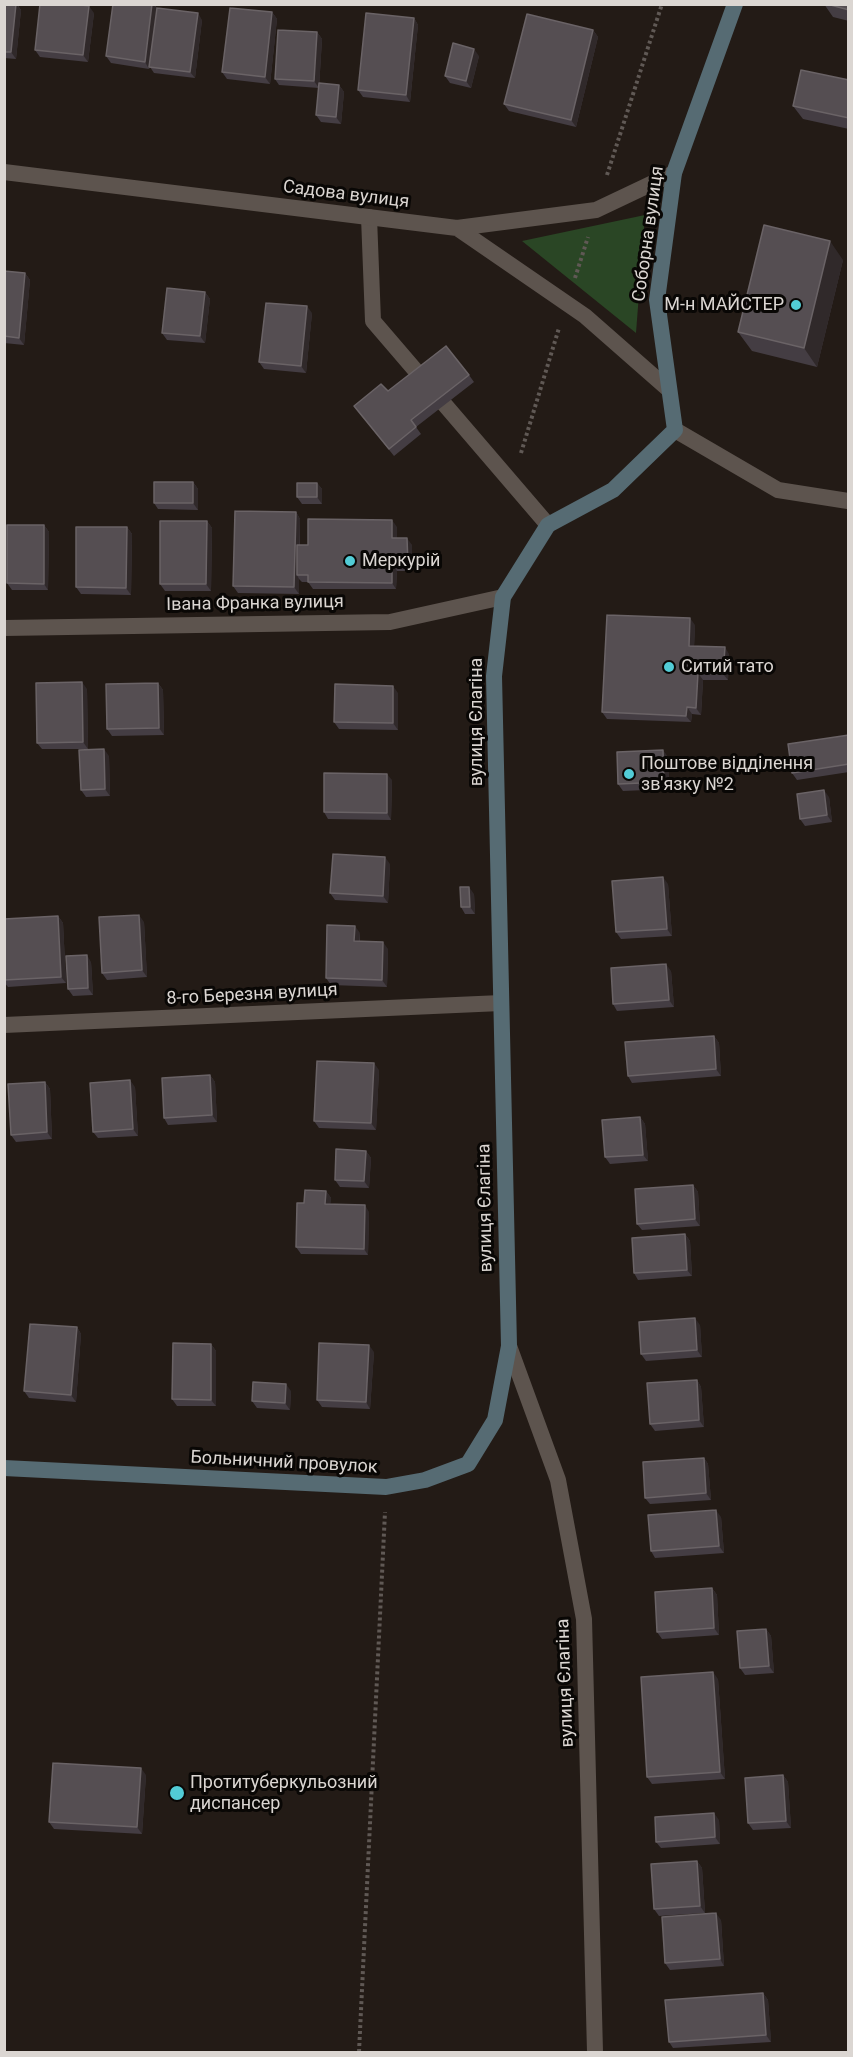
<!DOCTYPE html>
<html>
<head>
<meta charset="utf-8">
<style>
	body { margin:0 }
	#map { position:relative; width:853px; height:2057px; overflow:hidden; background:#231b16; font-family:Roboto,sans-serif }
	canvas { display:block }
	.frame { position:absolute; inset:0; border:6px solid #dbd6d2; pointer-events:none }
</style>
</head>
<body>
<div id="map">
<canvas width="853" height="2057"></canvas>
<div class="frame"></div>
</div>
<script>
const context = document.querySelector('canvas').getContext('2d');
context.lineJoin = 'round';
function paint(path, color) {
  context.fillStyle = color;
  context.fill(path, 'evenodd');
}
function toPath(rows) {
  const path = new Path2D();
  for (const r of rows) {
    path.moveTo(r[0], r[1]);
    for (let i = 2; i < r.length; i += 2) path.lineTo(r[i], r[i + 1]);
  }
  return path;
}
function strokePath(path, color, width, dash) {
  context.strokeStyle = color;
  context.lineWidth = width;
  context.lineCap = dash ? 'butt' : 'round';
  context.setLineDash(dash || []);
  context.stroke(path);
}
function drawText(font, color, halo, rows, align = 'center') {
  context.font = font + ' Roboto,sans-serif';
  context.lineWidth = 6;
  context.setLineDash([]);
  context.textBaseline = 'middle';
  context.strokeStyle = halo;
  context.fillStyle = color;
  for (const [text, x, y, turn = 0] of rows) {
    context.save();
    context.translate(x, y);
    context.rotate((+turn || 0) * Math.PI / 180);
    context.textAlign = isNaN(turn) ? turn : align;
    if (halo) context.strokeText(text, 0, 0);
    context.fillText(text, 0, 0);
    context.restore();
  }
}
paint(toPath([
	[645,215,636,333,522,241]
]), '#2a4625');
strokePath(toPath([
	[607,175,662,4],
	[575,278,588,237],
	[521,453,559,328],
	[359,2052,385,1512]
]), '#605955', 4, [3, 3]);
strokePath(toPath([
	[369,217,373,321,548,525]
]), '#5d544e', 16);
strokePath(toPath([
	[4,172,457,228,596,210,674,173],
	[457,228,585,316,667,388],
	[675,430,778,490,848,501],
	[4,628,390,622,503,597],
	[4,1025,501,1003],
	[509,1346,558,1480,584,1619,595,2052]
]), '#5d544e', 16);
strokePath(toPath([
	[4,1468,386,1487,425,1480,468,1464,495,1420,509,1346,494,676,503,597,548,525,613,490,675,430,657,300,674,173,735,4]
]), '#566b73', 16);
paint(toPath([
	[4,4,17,4,21,10,16,59,4,58],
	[113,4,154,4,157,8,202,20,195,78,154,73,150,67,149,69,111,63,106,56],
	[824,4,849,4,849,21,833,17],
	[272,12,277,19,270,84,227,79,222,72],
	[94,13,88,62,40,57,35,50],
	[414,18,418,25,410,102,363,97,358,90],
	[593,30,598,37,576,127,509,111,504,104],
	[317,32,322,39,319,88,279,85,275,79],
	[479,56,471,88,450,83,445,76],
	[849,80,849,129,803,119,793,106],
	[339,85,344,92,341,124,321,122,316,115],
	[843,260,817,367,752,351,738,332],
	[4,271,25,273,30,280,24,345,4,343],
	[205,292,210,299,205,343,167,340,162,333],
	[312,313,306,373,264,369,259,362],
	[469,375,474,382,416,427,421,434,394,456,354,406,388,391],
	[193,482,198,489,198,510,158,509,154,503],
	[317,483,322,489,322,504,302,504,297,497],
	[296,512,300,519,300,545,308,545,397,527,397,538,412,545,412,571,397,571,396,589,313,589,308,582,302,582,299,579,299,594,238,593,233,586],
	[207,521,212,528,211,591,165,591,160,584],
	[44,525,49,532,48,590,12,590,7,583],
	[127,527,132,534,131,595,81,594,76,587],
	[695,625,694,646,729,654,728,680,703,680,701,715,692,714,691,722,607,719,602,712],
	[158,683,163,690,164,735,112,736,107,729],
	[87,689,88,749,42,749,37,743],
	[398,693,398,730,339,729,334,722],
	[849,735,849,772,797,780,792,773],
	[109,756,110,796,86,797,81,790],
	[668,757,669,789,623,791,618,784],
	[392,780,391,820,328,819,324,812],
	[829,797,832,822,805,826,800,819],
	[390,864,388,903,335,900,330,893],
	[668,884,672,936,621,939,616,932],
	[474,894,475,914,465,914,461,907],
	[58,916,63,923,66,983,8,987,4,982,4,919],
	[144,922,147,977,107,980,102,973],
	[360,933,360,941,388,949,387,987,331,985,326,978],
	[91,962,93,995,73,996,68,989],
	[671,971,674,1007,617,1011,613,1004],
	[714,1036,719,1043,721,1076,632,1083,628,1076],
	[379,1070,376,1130,319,1128,314,1121],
	[210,1075,215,1082,217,1122,168,1125,164,1118],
	[45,1082,50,1089,52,1139,16,1142,11,1135],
	[135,1087,138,1136,98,1138,93,1132],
	[640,1117,645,1124,648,1161,610,1164,605,1157],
	[366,1151,371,1158,369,1188,340,1187,335,1180],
	[693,1185,698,1192,700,1226,642,1230,637,1224],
	[326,1191,331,1198,330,1204,369,1212,368,1255,301,1254,296,1247,304,1203],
	[685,1234,690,1241,692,1276,638,1280,634,1273],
	[700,1325,702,1357,646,1361,641,1354],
	[77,1327,81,1334,76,1402,29,1398,24,1391],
	[211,1344,216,1351,216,1406,177,1406,172,1399],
	[374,1352,370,1409,322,1407,317,1400],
	[697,1380,701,1387,704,1427,655,1431,650,1424],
	[291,1391,290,1410,257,1408,252,1401],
	[704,1458,708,1464,711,1500,650,1504,645,1498],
	[721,1517,724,1553,655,1558,651,1551],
	[712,1588,717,1595,719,1635,662,1639,657,1632],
	[766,1629,771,1636,774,1673,745,1675,740,1668],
	[718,1679,725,1779,652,1784,647,1777],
	[146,1775,142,1834,54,1829,49,1822],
	[783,1775,788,1782,791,1828,753,1830,748,1823],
	[719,1820,720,1844,661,1848,656,1842],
	[697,1861,702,1868,705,1913,659,1916,654,1909],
	[721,1920,724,1966,670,1970,665,1963],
	[763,1993,768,2000,771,2042,673,2048,669,2042]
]), '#443d43');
paint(toPath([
	[16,4,21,10,16,59,11,52],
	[152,4,154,4,157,9,149,69,145,62],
	[89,6,94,13,88,62,83,55],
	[272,12,277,19,270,84,265,77],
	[198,13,202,20,195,78,190,72],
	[414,18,418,25,410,102,406,95],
	[593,30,598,37,576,127,571,120],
	[317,32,322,39,319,88,314,81],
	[474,49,479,56,471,88,466,81],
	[339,85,344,92,341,124,336,117],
	[830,241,843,260,817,367,804,348],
	[25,273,30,280,24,345,19,338],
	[205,292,210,299,205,343,200,336],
	[307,306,312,313,306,373,301,366],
	[193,482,198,489,198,510,193,503],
	[317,483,322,489,322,504,317,497],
	[296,512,300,519,299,575,297,575,299,579,299,594,294,587],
	[392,520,397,527,397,545,392,538],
	[207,521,212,528,211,591,206,584],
	[44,525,49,532,48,590,44,584],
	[127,527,132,534,131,595,126,588],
	[407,538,412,545,412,571,408,564],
	[392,564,397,571,396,589,392,583],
	[690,618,695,625,694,653,689,646],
	[725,647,729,654,728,680,723,674],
	[698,673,703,680,701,715,696,708],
	[82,682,87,689,88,749,83,742],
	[158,683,163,690,164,735,159,728],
	[393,686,398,693,398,730,393,723],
	[687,707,692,714,691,722,686,716],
	[104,749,109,756,110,796,105,789],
	[663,750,668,757,669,789,664,782],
	[387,774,392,780,391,820,387,813],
	[824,790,829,797,832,822,827,815],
	[385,857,390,864,388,903,383,896],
	[663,877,668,884,672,936,667,929],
	[469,887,474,894,475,914,470,907],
	[139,915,144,922,147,977,142,970],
	[58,916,63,923,66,983,61,977],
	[355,926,360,933,359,948,354,941],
	[383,942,388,949,387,987,382,980],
	[87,955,91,962,93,995,88,988],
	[666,964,671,971,674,1007,669,1000],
	[714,1036,719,1043,721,1076,716,1069],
	[374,1063,379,1070,376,1130,371,1123],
	[210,1075,215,1082,217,1122,212,1115],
	[130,1080,135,1087,138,1136,133,1129],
	[45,1082,50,1089,52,1139,47,1132],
	[640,1117,645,1124,648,1161,643,1155],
	[366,1151,371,1158,369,1188,364,1181],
	[693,1185,698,1192,700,1226,695,1219],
	[326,1191,331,1198,330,1211,325,1204],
	[365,1205,369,1212,368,1255,364,1249],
	[685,1234,690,1241,692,1276,687,1270],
	[695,1318,700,1325,702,1357,697,1350],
	[77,1327,81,1334,76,1402,71,1395],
	[211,1344,216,1351,216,1406,211,1400],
	[369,1345,374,1352,370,1409,366,1402],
	[697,1380,701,1387,704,1427,699,1420],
	[286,1384,291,1391,290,1410,285,1403],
	[704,1458,708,1464,711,1500,706,1493],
	[716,1510,721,1517,724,1553,719,1546],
	[712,1588,717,1595,719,1635,714,1628],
	[766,1629,771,1636,774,1673,769,1666],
	[713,1672,718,1679,725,1779,720,1772],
	[141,1768,146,1775,142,1834,137,1827],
	[783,1775,788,1782,791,1828,786,1821],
	[714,1813,719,1820,720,1844,715,1837],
	[697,1861,702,1868,705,1913,700,1906],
	[716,1913,721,1920,724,1966,720,1959],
	[763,1993,768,2000,771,2042,766,2035]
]), '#30292a');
const building = toPath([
	[4,4,16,4,11,52,4,52,4,4],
	[40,4,73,4,89,6,83,55,35,50,40,4],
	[113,4,152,4,145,62,106,56,113,4],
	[827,4,849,4,849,10,827,4],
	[157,8,198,13,190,72,149,67,157,8],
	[230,8,272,12,265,77,222,72,230,8],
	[366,13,414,18,406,95,358,90,366,13],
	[527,14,593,30,571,120,504,104,527,14],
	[278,30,317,32,314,81,275,79,278,30],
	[453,43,474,49,466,81,445,76,453,43],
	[801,70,849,80,849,118,793,106,801,70],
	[319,83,339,85,336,117,316,115,319,83],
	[764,225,830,241,804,348,738,332,764,225],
	[4,271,25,273,19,338,4,336,4,271],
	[167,288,205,292,200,336,162,333,167,288],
	[266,303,307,306,301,366,259,362,266,303],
	[446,346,469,375,411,420,416,427,389,449,354,406,381,384,388,391,446,346],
	[154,482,193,482,193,503,154,503,154,482],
	[297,483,317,483,317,497,297,497,297,483],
	[235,511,296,512,294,587,233,586,235,511],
	[308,519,392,520,392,538,407,538,408,564,392,564,392,583,308,582,308,575,297,575,297,545,308,545,308,519],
	[160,521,207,521,206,584,160,584,160,521],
	[7,525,44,525,44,584,7,583,7,525],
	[76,527,127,527,126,588,76,587,76,527],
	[607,615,690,618,689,646,725,647,723,674,698,673,696,708,687,707,686,716,602,712,607,615],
	[82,682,83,742,37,743,36,683,82,682],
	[158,683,159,728,107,729,106,684,158,683],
	[335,684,393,686,393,723,334,722,335,684],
	[849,735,849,764,792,773,788,744,849,735],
	[104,749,105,789,81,790,79,750,104,749],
	[663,750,664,782,618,784,617,752,663,750],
	[324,773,387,774,387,813,324,812,324,773],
	[824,790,827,815,800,819,797,794,824,790],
	[333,854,385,857,383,896,330,893,333,854],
	[663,877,667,929,616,932,612,881,663,877],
	[460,887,469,887,470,907,461,907,460,887],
	[139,915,142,970,102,973,99,917,139,915],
	[58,916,61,977,4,980,4,919,58,916],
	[327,925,355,926,354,941,383,942,382,980,326,978,327,925],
	[87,955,88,988,68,989,66,956,87,955],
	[666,964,669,1000,613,1004,611,968,666,964],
	[714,1036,716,1069,628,1076,625,1042,714,1036],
	[317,1061,374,1063,371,1123,314,1121,317,1061],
	[210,1075,212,1115,164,1118,162,1078,210,1075],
	[130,1080,133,1129,93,1132,90,1083,130,1080],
	[45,1082,47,1132,11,1135,8,1084,45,1082],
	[640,1117,643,1155,605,1157,602,1120,640,1117],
	[336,1149,366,1151,364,1181,335,1180,336,1149],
	[693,1185,695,1219,637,1224,635,1189,693,1185],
	[305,1190,326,1191,325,1204,365,1205,364,1249,296,1247,297,1203,304,1203,305,1190],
	[685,1234,687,1270,634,1273,632,1238,685,1234],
	[695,1318,697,1350,641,1354,639,1322,695,1318],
	[30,1324,77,1327,71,1395,24,1391,30,1324],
	[173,1343,211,1344,211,1400,172,1399,173,1343],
	[319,1343,369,1345,366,1402,317,1400,319,1343],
	[697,1380,699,1420,650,1424,647,1383,697,1380],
	[253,1382,286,1384,285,1403,252,1401,253,1382],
	[704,1458,706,1493,645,1498,643,1462,704,1458],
	[716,1510,719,1546,651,1551,648,1515,716,1510],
	[712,1588,714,1628,657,1632,655,1592,712,1588],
	[766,1629,769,1666,740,1668,737,1631,766,1629],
	[713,1672,720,1772,647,1777,641,1677,713,1672],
	[53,1763,141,1768,137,1827,49,1822,53,1763],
	[783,1775,786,1821,748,1823,745,1778,783,1775],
	[714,1813,715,1837,656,1842,655,1817,714,1813],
	[697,1861,700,1906,654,1909,651,1864,697,1861],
	[716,1913,720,1959,665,1963,662,1917,716,1913],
	[763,1993,766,2035,669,2042,665,2000,763,1993]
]);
paint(building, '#554e52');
strokePath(building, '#6a6366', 1.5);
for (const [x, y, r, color] of [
	[796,305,6,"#52ccd6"],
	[350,561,6,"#52ccd6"],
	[669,667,6,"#52ccd6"],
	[629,774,6,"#52ccd6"],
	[177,1793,8,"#52ccd6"]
]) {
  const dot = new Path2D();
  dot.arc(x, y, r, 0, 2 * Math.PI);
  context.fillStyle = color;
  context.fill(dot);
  strokePath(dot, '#090705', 2);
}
drawText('18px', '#dbd6d2', '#090705', [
	["Садова вулиця",346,195,7],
	["Соборна вулиця",649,234,-82],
	["Івана Франка вулиця",255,604,-1],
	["вулиця Єлагіна",477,722,-90],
	["8-го Березня вулиця",252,995,-3],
	["вулиця Єлагіна",486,1208,-91],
	["Больничний провулок",284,1463,3],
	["вулиця Єлагіна",566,1683,-92]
]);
drawText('18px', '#dbd6d2', '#090705', [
	["М-н МАЙСТЕР",784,305,"right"],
	["Меркурій",362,561],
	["Ситий тато",681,667],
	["Поштове відділення",641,764],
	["зв'язку №2",641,785],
	["Протитуберкульозний",190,1783],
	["диспансер",190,1804]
], 'left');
</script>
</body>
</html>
